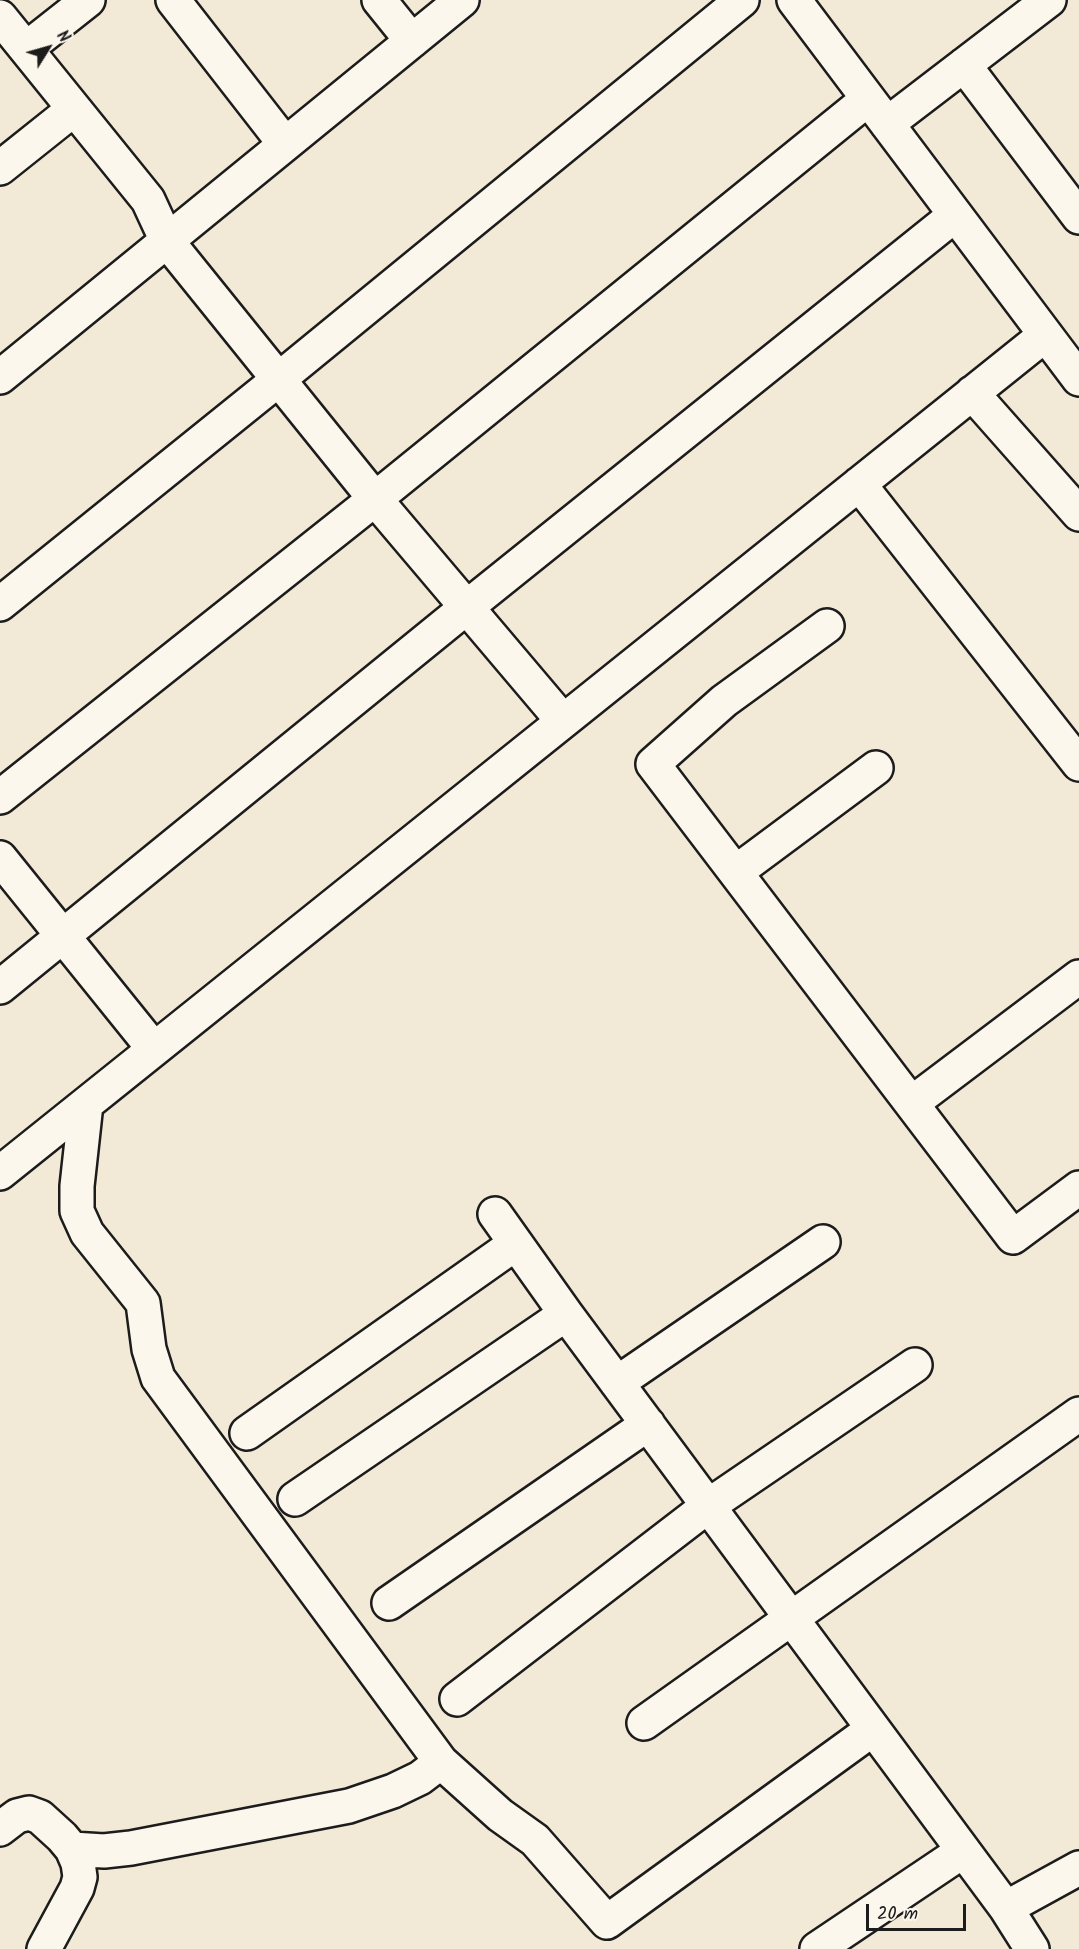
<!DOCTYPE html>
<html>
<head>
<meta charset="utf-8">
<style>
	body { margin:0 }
	#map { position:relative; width:1079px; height:1949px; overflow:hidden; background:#f2e9d7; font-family:Kalam,sans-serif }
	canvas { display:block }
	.north { position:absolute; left:18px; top:18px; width:60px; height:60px; -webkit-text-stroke:4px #fbf7ec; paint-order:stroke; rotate:53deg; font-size:16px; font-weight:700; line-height:24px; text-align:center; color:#1c1c1c }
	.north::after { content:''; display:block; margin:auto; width:21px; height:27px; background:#1c1c1c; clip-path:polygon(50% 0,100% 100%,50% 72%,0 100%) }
	.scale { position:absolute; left:866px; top:1904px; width:100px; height:27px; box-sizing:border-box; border:3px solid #1c1c1c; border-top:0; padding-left:8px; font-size:18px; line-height:21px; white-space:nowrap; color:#1c1c1c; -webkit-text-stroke:4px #fbf7ec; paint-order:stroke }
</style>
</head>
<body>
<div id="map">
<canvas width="1079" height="1949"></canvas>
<div class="north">N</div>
<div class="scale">20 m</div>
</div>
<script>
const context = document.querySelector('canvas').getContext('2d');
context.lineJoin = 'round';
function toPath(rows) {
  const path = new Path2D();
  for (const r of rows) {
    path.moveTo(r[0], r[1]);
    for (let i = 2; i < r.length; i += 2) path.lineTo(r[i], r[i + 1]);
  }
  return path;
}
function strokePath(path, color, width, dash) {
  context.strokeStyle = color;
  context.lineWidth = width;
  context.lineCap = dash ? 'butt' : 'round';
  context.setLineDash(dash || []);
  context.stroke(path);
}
const minor = toPath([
	[173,0,285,144],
	[379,0,412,41],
	[794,0,1079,379],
	[0,17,148,200,167,241,375,499,563,721],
	[26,49,88,0],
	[964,65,1079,217],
	[887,124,1049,0],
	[0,168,74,109],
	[0,377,462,0],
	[972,393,1079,514],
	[859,484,1079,764],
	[0,604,279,379,742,0],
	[827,626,724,701,653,764,1013,1237,1079,1188],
	[0,797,375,499,868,99],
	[0,858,154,1049],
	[736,872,876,768],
	[0,987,467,607,955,215],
	[912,1103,1079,977],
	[86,1104,77,1186,77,1211,87,1233,143,1303,149,1349,158,1378,441,1762,500,1815,535,1840,607,1922,873,1729],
	[0,1173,1045,335],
	[495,1214,566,1314,1006,1908,1032,1949],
	[617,1383,823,1242],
	[247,1433,515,1244],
	[295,1499,566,1314],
	[389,1603,648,1424],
	[457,1699,708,1506,915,1365],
	[644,1723,1079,1414],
	[0,1829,17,1816,29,1813,40,1817,62,1837,72,1849,78,1863,80,1877,77,1888,44,1949],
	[72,1849,104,1851,131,1848,349,1806,393,1791,420,1778,441,1762],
	[1006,1908,1079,1868],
	[817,1949,963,1851]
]);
strokePath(minor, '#1c1c1c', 38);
strokePath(minor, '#fbf7ec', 33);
</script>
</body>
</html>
